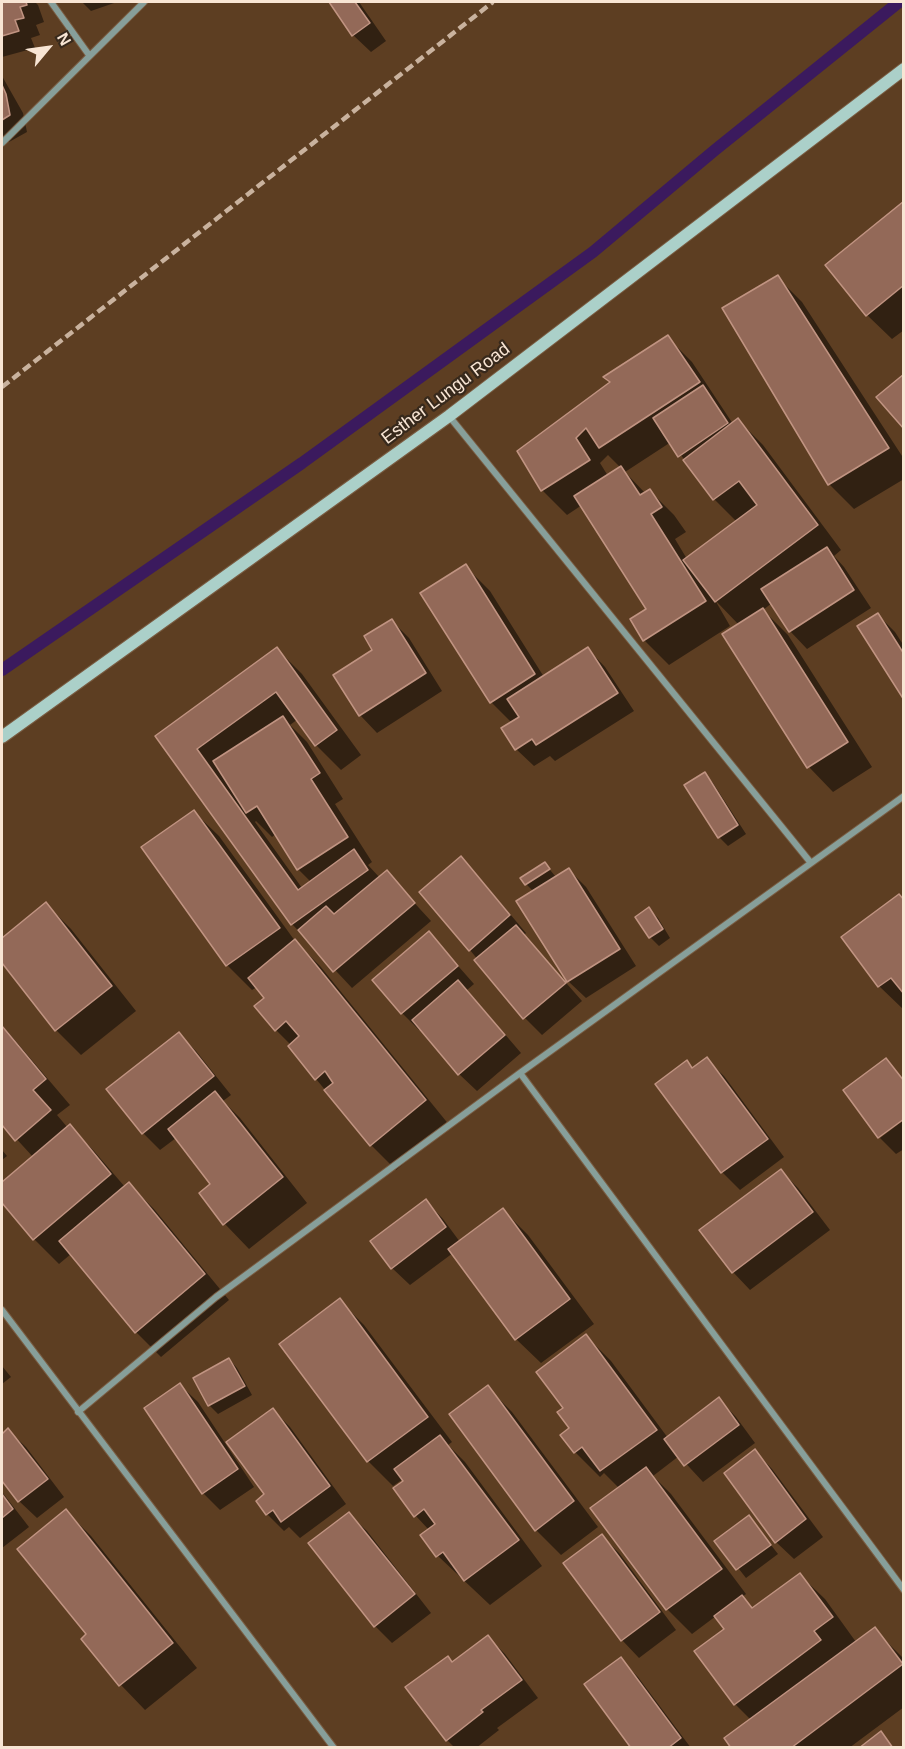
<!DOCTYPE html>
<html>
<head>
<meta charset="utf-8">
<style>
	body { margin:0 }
	#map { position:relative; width:905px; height:1749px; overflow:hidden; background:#5d3e22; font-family:Arial,sans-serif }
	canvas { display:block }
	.frame { position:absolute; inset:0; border:3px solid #f8e5d4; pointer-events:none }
	.north { position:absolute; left:18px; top:18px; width:60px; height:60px; -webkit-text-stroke:4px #37291c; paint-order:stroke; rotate:61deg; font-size:16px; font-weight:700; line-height:24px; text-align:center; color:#f8e5d4 }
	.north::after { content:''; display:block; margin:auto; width:21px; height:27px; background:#f8e5d4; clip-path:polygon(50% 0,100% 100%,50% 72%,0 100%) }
</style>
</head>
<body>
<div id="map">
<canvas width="905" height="1749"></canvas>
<div class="frame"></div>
<div class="north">N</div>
</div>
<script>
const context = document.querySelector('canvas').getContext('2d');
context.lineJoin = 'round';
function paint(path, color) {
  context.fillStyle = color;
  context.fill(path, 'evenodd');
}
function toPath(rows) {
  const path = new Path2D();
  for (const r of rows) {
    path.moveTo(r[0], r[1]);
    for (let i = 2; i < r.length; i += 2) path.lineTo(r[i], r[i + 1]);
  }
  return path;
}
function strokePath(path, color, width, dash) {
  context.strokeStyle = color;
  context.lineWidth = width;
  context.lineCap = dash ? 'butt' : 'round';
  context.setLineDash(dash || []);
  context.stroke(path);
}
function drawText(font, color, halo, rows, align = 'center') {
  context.font = font + ' Arial,sans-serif';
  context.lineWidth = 4.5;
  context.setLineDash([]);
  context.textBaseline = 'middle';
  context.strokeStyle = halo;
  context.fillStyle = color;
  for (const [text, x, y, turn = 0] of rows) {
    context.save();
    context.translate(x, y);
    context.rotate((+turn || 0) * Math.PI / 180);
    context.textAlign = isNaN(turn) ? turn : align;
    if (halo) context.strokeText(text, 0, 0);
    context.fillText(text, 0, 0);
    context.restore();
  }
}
paint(toPath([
	[2,2,35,2,38,5,44,22,36,25,40,35,31,38,35,48,2,57],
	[82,2,117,2,91,11],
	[331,2,359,2,386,41,371,52,353,35],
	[2,76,23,113,27,132,9,142,2,135],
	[904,203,904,330,892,339,867,315],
	[777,277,802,302,904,459,904,479,854,509,829,484],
	[667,337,692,362,733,424,738,420,763,445,841,550,834,556,844,567,871,608,807,649,790,631,772,603,763,610,788,635,872,767,833,792,809,767,739,625,715,600,730,626,669,665,644,640,648,609,582,505,567,515,542,490,611,383],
	[671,442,714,499,737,522,687,559,675,539,686,532,674,515,649,490,645,493,625,472],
	[608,455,621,468,608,476,600,463],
	[465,566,490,591,544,677,588,649,605,667,634,711,555,761,550,756,534,766,516,749,512,723,491,702],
	[878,615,895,632,904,646,904,697],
	[392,621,409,638,442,691,377,733,360,715],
	[277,649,302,674,361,755,341,770,316,745,298,719,290,725,307,742,343,799,335,804,372,862,368,865,380,878,386,872,431,921,352,988,292,924,157,736],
	[256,821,272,837,276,834,298,869,311,882,302,888,255,822],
	[705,774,713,783,746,834,728,846,719,837],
	[194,812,219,836,295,941,320,966,450,1126,396,1170,371,1145,316,1079,291,1045,276,1030,266,998,257,987,252,990,227,965,143,848],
	[460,858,478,876,526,933,524,935,582,1001,542,1035,525,1018,470,950],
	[545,864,556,877,569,870,586,887,636,966,586,998,568,981,534,892,526,884],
	[904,900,904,1010,879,986],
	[46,904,71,929,136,1011,81,1055,56,1030,2,961,2,939],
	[649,909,658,918,670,938,659,946,650,937],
	[429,933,474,984,467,990,521,1053,477,1091,459,1074,421,1029,419,1030,402,1013],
	[2,1025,70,1105,57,1115,68,1128,70,1126,94,1151,125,1187,129,1184,154,1209,229,1300,161,1357,136,1332,71,1254,59,1264,34,1239,2,1201,2,1184,33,1157,2,1123],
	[179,1034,196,1051,231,1095,223,1101,240,1118,307,1203,249,1249,225,1224,201,1193,213,1184,176,1138,160,1150,143,1133],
	[706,1059,724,1076,784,1157,740,1190,722,1172,657,1084,687,1062,693,1069],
	[904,1120,904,1149,896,1154,880,1138],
	[2,1150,7,1156,2,1160],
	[781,1171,798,1188,830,1230,750,1290,733,1272,701,1230],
	[426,1201,443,1219,460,1242,503,1210,528,1235,594,1324,541,1363,516,1339,453,1253,410,1285,392,1268,372,1242],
	[339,1300,364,1325,452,1442,448,1445,465,1462,542,1566,490,1605,438,1556,429,1530,416,1516,395,1489,405,1482,403,1479,393,1486,368,1461,281,1344],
	[586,1336,611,1361,668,1438,719,1399,736,1417,755,1443,703,1482,679,1456,653,1476,671,1494,746,1594,742,1597,753,1609,800,1575,825,1599,856,1642,874,1629,904,1659,904,1707,849,1748,733,1748,751,1720,735,1704,726,1630,716,1616,692,1634,667,1609,619,1488,604,1473,600,1477,575,1452,571,1428,565,1408],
	[229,1359,237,1368,252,1395,218,1414,210,1406,195,1378],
	[2,1366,11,1377,2,1384],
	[180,1385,198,1402,254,1487,220,1510,203,1493],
	[487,1387,512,1412,598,1527,561,1555,536,1530],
	[273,1410,290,1427,346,1504,300,1538,289,1527,284,1531,267,1514,266,1495],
	[8,1430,26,1447,64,1497,37,1518,19,1501,2,1478,2,1436],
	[755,1451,772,1469,823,1537,794,1559,776,1542],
	[2,1492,29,1527,2,1548],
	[66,1511,91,1536,197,1668,145,1710,121,1685,83,1639,89,1635],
	[349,1514,367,1531,431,1613,392,1643,375,1626],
	[749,1517,778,1554,746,1578,717,1541],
	[602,1536,619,1553,676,1630,639,1658,622,1640,566,1563],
	[488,1637,505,1654,538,1698,497,1728,499,1730,476,1748,455,1748,447,1740,453,1663],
	[620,1659,638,1677,691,1748,633,1748]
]), '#0007');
strokePath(toPath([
	[2,670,302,463,593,252,715,150,899,2]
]), '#3b1a5e', 12);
const building = toPath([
	[2,2,26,2,27,5,20,7,24,18,15,20,19,31,2,36,2,2],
	[329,2,355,2,370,23,352,36,329,2],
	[2,85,6,94,10,115,2,120,2,85],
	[904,201,904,285,866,316,825,265,904,201],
	[778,275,889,448,828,485,722,308,778,275],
	[668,335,700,382,599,448,586,428,576,438,590,460,541,491,517,451,610,382,603,377,668,335],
	[904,374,904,429,876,397,904,374],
	[703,385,728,423,678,457,653,418,703,385],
	[738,418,818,525,715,602,683,560,757,505,739,481,713,500,683,460,738,418],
	[621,466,640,495,650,489,662,507,651,514,706,601,643,641,630,619,646,609,574,496,621,466],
	[827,547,854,590,789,632,761,589,827,547],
	[466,564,535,674,490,703,420,593,466,564],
	[763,608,848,742,807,768,722,634,763,608],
	[878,613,904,654,904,700,857,626,878,613],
	[392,619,426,673,359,716,333,675,372,650,364,636,392,619],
	[277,647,337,730,315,746,276,692,197,749,298,890,354,849,368,870,291,925,155,736,277,647],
	[588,647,618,693,536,745,532,739,515,750,501,728,519,717,507,699,588,647],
	[283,716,320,773,311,779,348,837,297,870,257,806,246,813,213,761,283,716],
	[705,772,738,825,718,838,684,785,705,772],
	[194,810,280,928,226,966,141,847,194,810],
	[461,856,510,915,469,951,419,892,461,856],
	[545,862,550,869,525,885,520,878,545,862],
	[569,868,620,949,567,982,516,901,569,868],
	[387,870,415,903,333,972,298,930,326,906,334,914,387,870],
	[899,894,904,900,904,994,891,978,878,987,841,937,899,894],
	[46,902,112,986,55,1031,2,963,2,938,46,902],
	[649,907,663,929,649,938,635,917,649,907],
	[516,925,566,983,523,1019,474,960,516,925],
	[429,931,458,966,401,1014,372,980,429,931],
	[295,939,426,1100,370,1146,324,1090,333,1083,325,1071,315,1080,288,1046,299,1036,286,1021,275,1031,254,1006,264,998,248,978,295,939],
	[458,980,505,1035,458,1075,412,1020,458,980],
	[2,1026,46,1079,33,1090,51,1110,15,1141,2,1125,2,1026],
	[179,1032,214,1076,142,1134,106,1089,179,1032],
	[707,1057,768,1139,721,1173,655,1084,687,1060,692,1068,707,1057],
	[886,1058,904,1081,904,1119,878,1138,843,1090,886,1058],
	[215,1091,283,1177,223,1225,199,1193,210,1184,168,1129,215,1091],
	[70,1124,111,1174,33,1240,2,1203,2,1182,70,1124],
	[781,1169,813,1212,732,1273,699,1230,781,1169],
	[129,1182,205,1274,135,1333,59,1241,129,1182],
	[426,1199,446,1227,391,1269,370,1241,426,1199],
	[503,1208,570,1299,515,1340,448,1249,503,1208],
	[340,1298,428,1417,367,1462,279,1344,340,1298],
	[586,1334,657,1430,600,1471,582,1447,574,1453,560,1435,569,1428,557,1412,563,1408,536,1372,586,1334],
	[229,1358,245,1386,208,1406,193,1378,229,1358],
	[180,1383,238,1469,202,1494,144,1408,180,1383],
	[488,1385,574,1501,535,1531,449,1414,488,1385],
	[719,1397,739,1425,684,1466,664,1439,719,1397],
	[273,1408,330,1486,281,1522,273,1510,266,1515,256,1501,264,1494,226,1442,273,1408],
	[8,1428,48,1479,18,1502,2,1481,2,1434,8,1428],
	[440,1435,519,1540,464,1581,443,1552,436,1557,420,1535,435,1524,424,1509,414,1517,393,1488,403,1481,394,1469,440,1435],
	[755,1449,806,1519,775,1543,724,1473,755,1449],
	[646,1467,722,1569,666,1610,590,1508,646,1467],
	[2,1494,13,1509,2,1518,2,1494],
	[66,1509,173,1643,119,1686,81,1639,86,1634,17,1549,66,1509],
	[349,1512,415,1594,374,1627,308,1543,349,1512],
	[749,1515,771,1545,736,1570,714,1541,749,1515],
	[602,1534,660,1612,621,1641,563,1563,602,1534],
	[800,1573,833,1617,814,1631,821,1640,734,1705,694,1651,724,1629,714,1616,742,1595,752,1608,800,1573],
	[875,1627,903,1664,791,1748,731,1748,724,1738,875,1627],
	[488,1635,522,1680,481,1710,483,1712,446,1741,405,1687,448,1656,452,1662,488,1635],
	[621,1657,681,1738,668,1748,631,1748,584,1684,621,1657],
	[881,1731,893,1748,859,1748,881,1731]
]);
paint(building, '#936958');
strokePath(building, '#c19482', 1.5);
const street = toPath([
	[51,2,89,55],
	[2,143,144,2],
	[449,416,811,863],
	[520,1073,904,1590],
	[2,1310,334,1748],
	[78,1412,216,1297,520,1073,904,796]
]);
const secondary = toPath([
	[2,737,449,416,904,69]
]);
strokePath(street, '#795c42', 8);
strokePath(secondary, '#795c42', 14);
strokePath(street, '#879f9a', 6);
strokePath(secondary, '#abd0c9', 12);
strokePath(toPath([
	[2,387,493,2]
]), '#c9b29e', 4.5, [9, 4.5]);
drawText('18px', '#f8e5d4', '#37291c', [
	["Esther Lungu Road",446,394,-37]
]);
</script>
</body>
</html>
